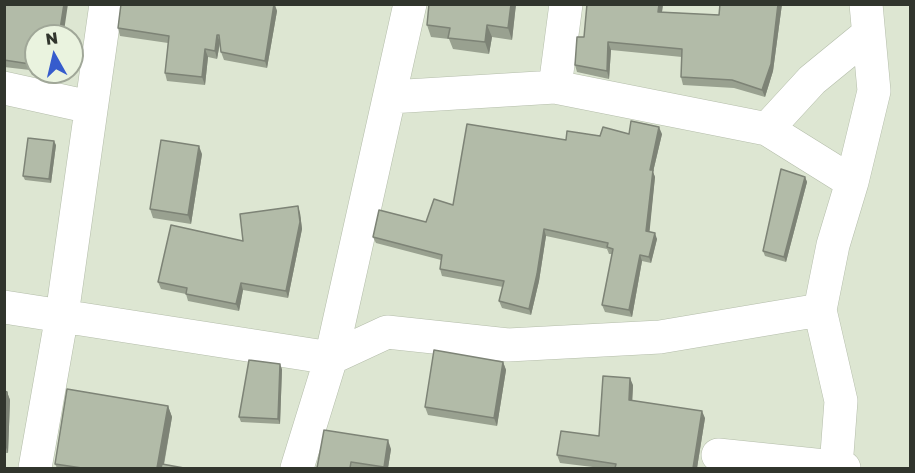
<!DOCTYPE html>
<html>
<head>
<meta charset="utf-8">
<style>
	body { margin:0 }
	#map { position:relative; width:915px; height:473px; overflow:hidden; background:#dde6d2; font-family:"Golos Text",sans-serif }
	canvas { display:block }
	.frame { position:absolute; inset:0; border:6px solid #31352d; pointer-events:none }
	.north { position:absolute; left:24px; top:24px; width:60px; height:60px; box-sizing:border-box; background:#eaf3df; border:2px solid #a0a798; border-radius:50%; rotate:352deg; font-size:16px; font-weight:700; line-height:24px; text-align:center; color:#31352d }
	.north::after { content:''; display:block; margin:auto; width:21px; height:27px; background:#365ccd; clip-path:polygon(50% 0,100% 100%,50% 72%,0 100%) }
</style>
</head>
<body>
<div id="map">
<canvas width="915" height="473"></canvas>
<div class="frame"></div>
<div class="north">N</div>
</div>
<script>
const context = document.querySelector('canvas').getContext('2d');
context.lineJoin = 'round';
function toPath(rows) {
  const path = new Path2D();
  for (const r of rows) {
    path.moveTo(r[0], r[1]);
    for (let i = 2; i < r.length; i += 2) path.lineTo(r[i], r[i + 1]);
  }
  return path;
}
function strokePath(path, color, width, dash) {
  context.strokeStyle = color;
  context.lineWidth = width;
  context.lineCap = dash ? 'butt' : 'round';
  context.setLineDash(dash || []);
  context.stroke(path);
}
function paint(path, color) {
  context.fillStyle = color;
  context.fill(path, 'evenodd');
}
const street = toPath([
	[555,87,566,4],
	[4,88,90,107],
	[390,97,555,87,767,129,852,182],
	[767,129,812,80,867,35],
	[4,307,331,358,387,332,508,345,660,337,820,310],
	[718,455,844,468],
	[836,467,841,401,820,310,833,245,852,182,874,91,866,4],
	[35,468,62,315,106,4],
	[297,468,331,358,410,4]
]);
strokePath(street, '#b4bdaa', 34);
strokePath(street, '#fff', 33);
paint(toPath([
	[4,4,64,31,66,36,36,36,36,72,60,72,58,81,32,75,30,70,4,67],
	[121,4,275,4,277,11,267,68,224,60,221,52,220,43,217,59,208,57,205,85,167,81,165,73,168,43,120,36,118,28],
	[516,4,512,40,492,37,489,54,453,49,449,39,431,37,427,25],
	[587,4,663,4,662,12,719,15,720,4,782,4,773,71,765,97,734,88,683,85,681,77,682,57,611,50,609,79,577,72,575,65,584,37],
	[629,134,662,134,653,172,655,177,649,231,657,239,651,263,642,261,632,317,605,312,602,305,612,254,609,254,607,249,546,236,539,281,531,315,502,308,499,301,503,287,442,276,440,269,441,260,376,243,373,237,426,222,566,140,600,136],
	[56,145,51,183,25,180,23,176],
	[202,154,191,224,153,218,150,209],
	[805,177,807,182,786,262,765,256,763,251],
	[300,213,302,229,288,298,243,290,239,311,188,301,186,294,161,289,158,282],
	[503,362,506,370,497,426,428,415,425,407],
	[282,369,280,424,241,422,239,417],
	[633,385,632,400,705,418,697,468,601,468,560,463,557,455,599,436],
	[4,391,7,392,10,400,8,453,4,453],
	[168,406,172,417,164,465,184,468,57,468,55,464],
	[391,449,388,468,317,468]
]), '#99a190');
paint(toPath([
	[64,4,68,4,64,31,66,36,62,36,60,29],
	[274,4,277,11,267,68,265,61],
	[511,4,516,4,512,40,508,28],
	[659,4,663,4,661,19,658,12],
	[778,4,782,4,773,71,765,97,762,90],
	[487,25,492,37,489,54,485,42],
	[217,35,220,42,217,59,215,51],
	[608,42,611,50,609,79,607,71],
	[205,49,208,57,205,85,202,77],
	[56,72,60,72,58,81,56,74],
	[659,127,662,134,653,172,655,177,649,237,646,231,650,170],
	[54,141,56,145,51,183,49,179],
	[199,146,202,154,191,224,188,215],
	[805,177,807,182,786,262,784,257],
	[298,206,300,213,302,229,288,298,286,291],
	[544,229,546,236,539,281,531,315,529,309],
	[655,233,657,239,651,263,649,257],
	[640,255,642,261,632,317,629,310],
	[241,283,243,290,239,311,236,304],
	[503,362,506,370,497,426,494,418],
	[280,364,282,369,280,424,278,419],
	[630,378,633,385,632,407,629,400],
	[7,392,10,400,8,453,5,445],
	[168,406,172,417,163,468,157,468],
	[702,411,705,418,697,468,693,468],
	[388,440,391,449,388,468,384,468,384,467]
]), '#7d8376');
const building = toPath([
	[4,4,64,4,60,29,63,29,62,36,36,36,36,69,30,68,30,64,4,60,4,4],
	[121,4,274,4,265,61,221,52,219,35,217,35,215,51,205,49,202,77,165,73,169,36,118,28,121,4],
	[429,4,511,4,508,28,487,25,485,42,448,38,450,28,427,25,429,4],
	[587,4,659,4,658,12,719,15,720,4,778,4,771,64,762,90,732,80,681,77,682,49,608,42,607,71,575,65,577,37,584,37,587,4],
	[631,121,659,127,650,170,653,170,646,231,655,233,649,257,640,255,629,310,602,305,613,249,607,247,608,243,544,229,537,274,529,309,499,301,504,281,440,269,442,255,373,237,379,210,426,222,434,199,453,205,467,124,566,140,567,131,600,136,603,127,629,134,631,121],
	[28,138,54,141,49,179,23,176,28,138],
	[161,140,199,146,188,215,150,209,161,140],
	[781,169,805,177,784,257,763,251,781,169],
	[298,206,300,222,286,291,241,283,236,304,186,294,187,288,158,282,171,225,243,241,240,214,298,206],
	[434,350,503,362,494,418,425,407,434,350],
	[249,360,280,364,278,419,239,417,249,360],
	[603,376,630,378,629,400,702,411,693,468,615,468,616,464,557,455,561,431,599,436,603,376],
	[67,389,168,406,157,468,82,468,55,464,67,389],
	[4,391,7,392,5,445,4,445,4,391],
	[324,430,388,440,384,467,351,462,350,468,317,468,324,430],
	[162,464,184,468,161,468,162,464]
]);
paint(building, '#b2bba8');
strokePath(building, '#7d8376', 1.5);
</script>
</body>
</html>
